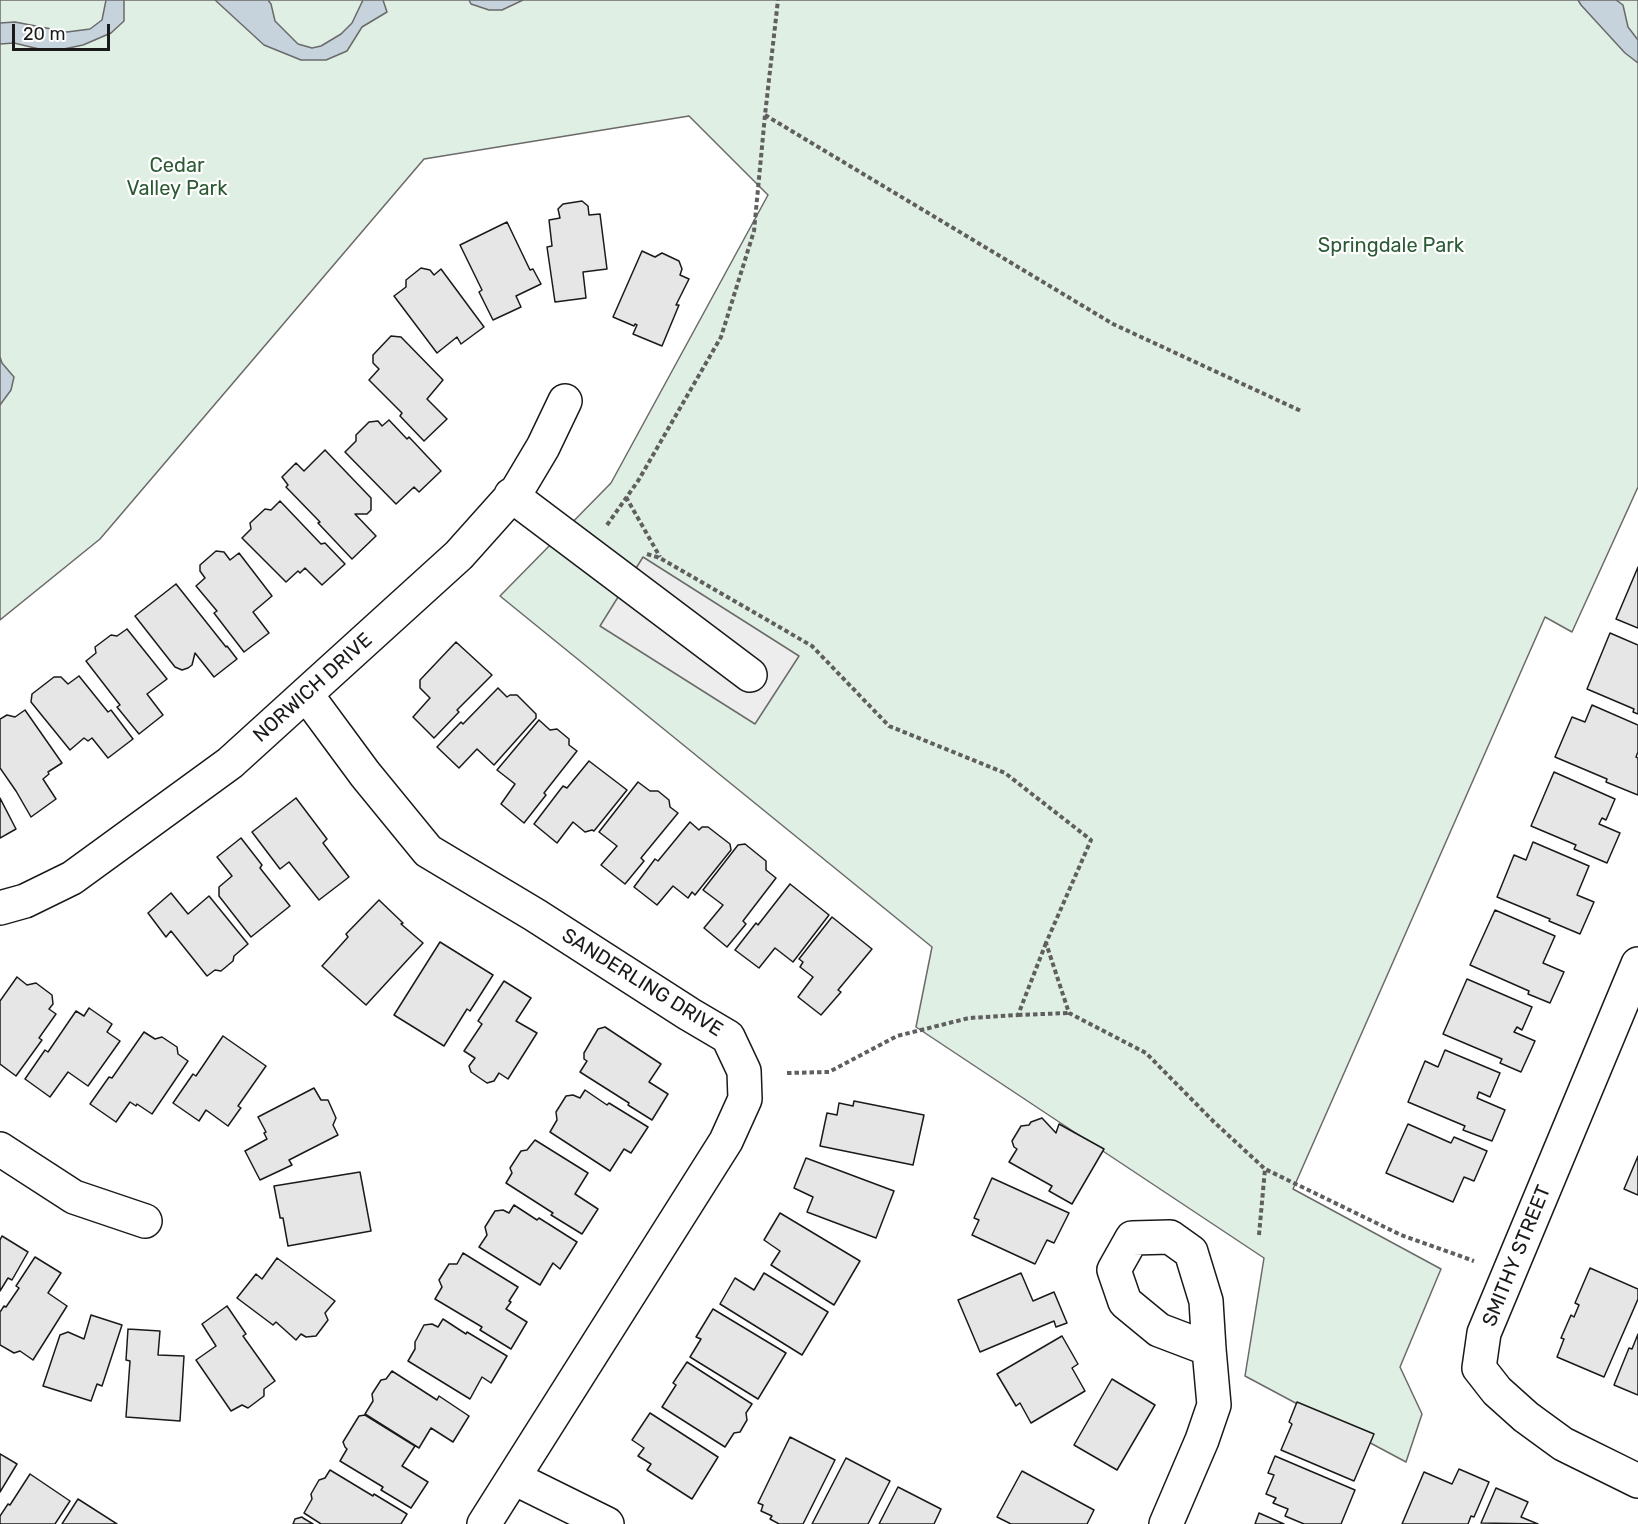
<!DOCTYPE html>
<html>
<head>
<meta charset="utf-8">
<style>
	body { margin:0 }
	#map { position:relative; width:1638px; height:1524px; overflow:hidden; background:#fff; font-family:Rubik,sans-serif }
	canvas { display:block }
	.scale { position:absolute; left:12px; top:24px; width:98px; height:27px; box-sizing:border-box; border:3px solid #1a1a1a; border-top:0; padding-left:8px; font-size:18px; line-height:21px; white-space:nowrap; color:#1a1a1a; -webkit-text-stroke:4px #fff; paint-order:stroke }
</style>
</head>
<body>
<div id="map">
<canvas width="1638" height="1524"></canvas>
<div class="scale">20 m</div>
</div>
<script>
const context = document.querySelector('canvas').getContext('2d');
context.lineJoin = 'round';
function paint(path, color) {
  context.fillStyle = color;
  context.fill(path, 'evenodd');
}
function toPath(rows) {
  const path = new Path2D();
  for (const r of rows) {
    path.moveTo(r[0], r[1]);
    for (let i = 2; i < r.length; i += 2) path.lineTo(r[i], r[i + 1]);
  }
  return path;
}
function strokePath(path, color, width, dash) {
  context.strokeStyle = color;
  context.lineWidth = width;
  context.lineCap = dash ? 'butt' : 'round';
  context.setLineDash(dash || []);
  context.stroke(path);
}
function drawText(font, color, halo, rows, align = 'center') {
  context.font = font + ' Rubik,sans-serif';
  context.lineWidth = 4.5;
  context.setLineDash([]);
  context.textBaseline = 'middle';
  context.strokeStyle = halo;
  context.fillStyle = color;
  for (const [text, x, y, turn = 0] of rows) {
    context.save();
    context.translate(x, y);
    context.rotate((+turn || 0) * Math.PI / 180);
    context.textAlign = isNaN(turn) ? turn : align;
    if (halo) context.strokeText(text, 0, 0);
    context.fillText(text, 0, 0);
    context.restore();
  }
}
const green = toPath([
	[0,0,1638,0,1638,487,1572,632,1545,617,1293,1189,1441,1269,1400,1367,1422,1414,1406,1462,1245,1376,1264,1258,916,1027,932,947,500,596,611,483,768,195,689,116,424,159,100,539,0,620,0,0]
]);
paint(green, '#e0efe3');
strokePath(green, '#6a6a6a', 1.5);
const parking = toPath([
	[643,557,799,656,755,724,600,626,643,557]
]);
paint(parking, '#ededed');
strokePath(parking, '#6a6a6a', 1.5);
const water = toPath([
	[106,0,124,0,124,21,111,33,83,45,59,50,39,49,14,43,0,44,0,23,15,22,67,32,90,29,102,20,106,0],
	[215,0,268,0,271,4,275,21,298,44,312,48,321,46,341,34,352,23,363,0,383,0,387,12,362,27,347,51,326,60,301,60,264,45,215,0],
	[469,0,523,0,502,10,489,10,471,4,469,0],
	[1578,0,1616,0,1623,5,1628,27,1638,40,1638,63,1625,53,1581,5,1578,0],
	[0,357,2,363,14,377,11,390,0,405,0,357]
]);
paint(water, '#c6d2dc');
strokePath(water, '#6a6a6a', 1.5);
const building = toPath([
	[582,201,588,206,589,215,600,214,607,269,583,272,586,298,555,302,547,247,552,246,549,220,560,218,558,209,563,204,582,201],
	[507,222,530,270,533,269,541,284,516,296,521,307,493,320,479,292,482,290,460,245,507,222],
	[642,251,655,257,662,253,679,261,682,269,680,275,689,279,676,305,679,305,662,346,633,334,637,325,635,324,634,326,613,317,642,251],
	[421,268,430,270,434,275,441,269,484,327,461,344,457,337,437,353,394,296,406,287,406,280,421,268],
	[391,336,401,337,443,380,427,399,447,419,424,441,400,416,402,413,369,380,379,369,373,363,373,355,391,336],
	[389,420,407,439,409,437,441,471,419,492,414,487,396,504,345,452,356,441,356,435,369,422,378,421,382,426,389,420],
	[325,450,371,498,371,510,367,514,355,514,376,536,352,559,318,523,320,522,286,487,288,485,282,477,296,463,304,471,325,450],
	[280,501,321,544,325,543,345,564,322,585,305,568,300,573,298,571,286,582,242,538,251,529,250,523,265,509,271,510,280,501],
	[216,551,224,552,230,560,239,553,272,596,253,612,269,633,244,652,214,613,217,611,196,586,205,578,200,571,200,565,216,551],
	[1638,567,1638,628,1616,619,1638,567],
	[176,584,226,647,227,646,237,659,214,677,195,653,192,665,188,668,182,670,175,667,135,616,176,584],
	[127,629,167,679,147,694,163,715,139,734,117,707,120,705,86,661,96,653,95,647,111,635,117,636,127,629],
	[1610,633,1638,645,1638,714,1633,712,1634,709,1587,689,1610,633],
	[456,642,492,675,457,710,459,712,434,738,413,717,430,698,420,688,420,680,456,642],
	[79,676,108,712,111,710,133,739,108,758,92,738,88,741,84,738,70,750,31,702,32,694,54,677,61,677,68,684,79,676],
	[498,688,507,697,510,695,517,695,536,714,536,718,494,765,477,749,459,768,437,747,461,722,463,724,498,688],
	[1592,705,1638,725,1638,752,1636,757,1638,758,1638,795,1606,782,1607,779,1555,757,1572,717,1585,722,1592,705],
	[25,710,62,763,48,772,49,774,43,779,56,799,31,817,16,791,0,768,0,719,7,715,15,717,25,710],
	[539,720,550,730,557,729,569,739,569,745,577,751,544,793,546,795,524,823,501,804,515,784,497,770,539,720],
	[589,761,627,790,594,831,592,830,585,832,573,822,557,843,534,824,563,786,567,788,589,761],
	[1554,772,1615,799,1606,820,1602,818,1599,824,1620,833,1607,863,1574,849,1576,845,1531,826,1554,772],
	[638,782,650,791,658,791,669,800,670,807,678,813,641,858,644,861,625,884,601,865,617,846,599,832,638,782],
	[0,798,16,829,0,838,0,798],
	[296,798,327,839,323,843,349,877,319,900,289,862,280,869,252,832,296,798],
	[690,822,699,830,702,827,708,827,730,844,731,850,695,895,692,892,688,898,673,886,657,905,634,887,655,859,658,861,690,822],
	[241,838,262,865,260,868,290,906,251,937,219,896,219,887,232,876,217,857,241,838],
	[1533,842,1589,866,1577,895,1594,902,1580,934,1549,921,1550,919,1497,897,1514,855,1526,860,1533,842],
	[745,844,766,861,766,870,776,878,743,921,746,924,727,947,704,928,723,905,703,890,738,845,745,844],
	[790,884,829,915,793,962,775,948,759,968,735,950,756,923,758,925,790,884],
	[171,893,188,914,209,896,248,944,234,956,233,961,221,971,215,970,207,976,171,931,166,937,148,913,171,893],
	[379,900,403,923,401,924,423,943,366,1005,322,966,348,937,346,934,379,900],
	[1495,910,1555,936,1543,963,1564,972,1550,1003,1528,994,1529,991,1470,965,1495,910],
	[832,917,872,949,838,990,841,992,821,1015,798,997,813,977,800,967,803,962,799,959,832,917],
	[440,942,493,975,470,1011,467,1009,444,1046,394,1015,440,942],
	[17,977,27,985,36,983,52,995,53,1004,49,1009,56,1014,39,1038,42,1040,16,1076,0,1064,0,1001,17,977],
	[1467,979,1532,1007,1522,1030,1517,1027,1514,1032,1535,1041,1521,1072,1500,1063,1502,1059,1443,1034,1467,979],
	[504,981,531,998,516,1021,537,1033,508,1079,499,1073,494,1081,487,1083,471,1072,469,1066,475,1058,464,1051,482,1024,478,1021,504,981],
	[89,1008,112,1024,107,1032,120,1041,88,1086,68,1072,50,1097,25,1079,45,1050,48,1052,76,1011,84,1016,89,1008],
	[605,1027,661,1064,649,1082,668,1094,652,1120,628,1105,629,1103,580,1072,587,1061,584,1059,584,1053,598,1029,605,1027],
	[144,1032,155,1039,162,1037,177,1047,178,1054,188,1061,152,1114,137,1104,136,1106,130,1102,116,1122,90,1104,109,1077,112,1078,144,1032],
	[223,1036,266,1066,238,1106,241,1108,240,1109,228,1126,206,1110,199,1121,173,1103,193,1074,196,1076,223,1036],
	[1445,1050,1500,1073,1490,1097,1479,1092,1477,1098,1505,1110,1492,1141,1463,1130,1465,1126,1408,1102,1425,1061,1438,1067,1445,1050],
	[314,1088,321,1100,328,1100,336,1118,333,1125,338,1135,289,1160,292,1165,260,1180,245,1151,267,1139,264,1133,266,1132,258,1117,314,1088],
	[585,1090,607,1105,609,1103,648,1127,631,1153,624,1149,610,1171,550,1132,557,1120,556,1112,566,1096,573,1095,580,1098,585,1090],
	[854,1101,924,1115,913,1165,820,1146,827,1113,837,1115,839,1103,853,1106,854,1101],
	[1042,1118,1056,1133,1059,1124,1104,1149,1072,1204,1049,1191,1052,1186,1009,1162,1017,1149,1014,1147,1012,1141,1021,1126,1029,1125,1031,1122,1042,1118],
	[1408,1124,1451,1143,1454,1137,1487,1151,1474,1181,1464,1177,1453,1202,1386,1173,1408,1124],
	[535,1140,588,1173,575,1194,598,1209,582,1234,551,1215,553,1213,506,1183,512,1173,510,1168,521,1151,527,1150,535,1140],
	[1638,1156,1638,1195,1624,1189,1638,1156],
	[806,1158,894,1191,876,1238,807,1212,813,1197,794,1188,806,1158],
	[360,1172,371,1231,288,1246,283,1218,280,1218,280,1217,274,1186,360,1172],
	[992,1178,1069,1213,1054,1243,1047,1240,1035,1264,972,1235,979,1220,974,1218,992,1178],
	[514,1205,537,1220,539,1218,577,1242,560,1269,553,1263,540,1285,479,1247,487,1235,485,1227,495,1211,503,1210,509,1213,514,1205],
	[780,1213,860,1261,834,1305,771,1265,780,1251,764,1240,780,1213],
	[2,1236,28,1252,12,1280,8,1278,0,1291,0,1240,2,1236],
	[463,1253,518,1287,509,1301,511,1302,506,1309,527,1322,511,1349,480,1330,482,1327,435,1299,442,1287,439,1280,449,1264,457,1264,463,1253],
	[35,1257,61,1273,48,1293,67,1306,33,1360,20,1351,14,1353,0,1345,0,1312,4,1306,6,1307,19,1288,16,1286,35,1257],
	[277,1258,335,1301,325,1313,328,1320,316,1336,306,1337,301,1334,296,1340,276,1322,273,1325,237,1298,256,1274,262,1279,277,1258],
	[1590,1268,1638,1289,1638,1299,1604,1377,1557,1357,1564,1339,1561,1338,1571,1315,1574,1317,1579,1305,1575,1303,1590,1268],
	[764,1273,828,1312,802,1355,720,1304,735,1278,754,1290,764,1273],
	[1021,1273,1033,1301,1054,1292,1067,1323,1056,1327,1054,1321,980,1352,958,1300,1021,1273],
	[227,1306,246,1334,243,1336,275,1381,264,1389,264,1396,248,1408,242,1405,231,1411,196,1360,216,1346,202,1324,227,1306],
	[713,1309,786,1353,758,1399,690,1357,701,1339,696,1337,713,1309],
	[91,1315,122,1325,102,1386,97,1384,91,1401,43,1386,60,1335,68,1332,84,1339,91,1315],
	[443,1319,466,1334,467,1332,507,1356,491,1383,482,1377,470,1399,408,1361,415,1349,415,1342,424,1325,432,1324,438,1327,443,1319],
	[128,1329,160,1331,158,1355,184,1356,180,1421,126,1417,130,1361,126,1360,128,1329],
	[1638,1334,1638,1395,1614,1385,1629,1348,1632,1349,1638,1334],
	[1062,1336,1078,1364,1072,1368,1085,1391,1031,1423,1020,1403,1016,1406,997,1374,1062,1336],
	[687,1362,752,1404,746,1413,747,1420,740,1432,734,1433,725,1447,662,1407,676,1385,673,1383,687,1362],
	[392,1371,437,1400,439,1396,469,1416,453,1442,431,1428,419,1448,365,1414,373,1401,372,1394,381,1380,386,1379,392,1371],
	[1112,1379,1155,1405,1117,1470,1074,1445,1112,1379],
	[1297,1402,1374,1434,1354,1481,1281,1450,1292,1424,1289,1422,1297,1402],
	[650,1413,718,1457,692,1499,647,1470,651,1464,638,1456,644,1448,632,1440,650,1413],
	[365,1415,415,1446,402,1466,428,1482,411,1508,381,1490,383,1487,340,1461,347,1449,345,1447,343,1442,359,1416,365,1415],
	[790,1437,835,1460,803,1524,779,1524,770,1519,772,1516,761,1511,763,1505,758,1503,790,1437],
	[0,1454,17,1464,0,1492,0,1454],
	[1275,1456,1355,1490,1341,1524,1304,1524,1285,1516,1288,1509,1273,1503,1276,1498,1266,1494,1274,1475,1268,1473,1275,1456],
	[846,1458,890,1481,868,1524,812,1524,846,1458],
	[1459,1469,1489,1482,1474,1517,1471,1516,1468,1524,1402,1524,1424,1472,1452,1484,1459,1469],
	[330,1470,373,1496,374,1494,407,1514,401,1524,321,1524,304,1513,312,1499,311,1494,319,1480,325,1478,330,1470],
	[1022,1471,1094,1510,1087,1524,1011,1524,997,1517,1022,1471],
	[30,1474,70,1501,55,1524,0,1524,0,1516,8,1504,10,1505,30,1474],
	[898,1487,941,1509,934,1524,879,1524,898,1487],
	[1496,1488,1528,1502,1521,1517,1538,1524,1481,1523,1496,1488],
	[78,1499,117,1524,62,1524,78,1499],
	[1259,1513,1284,1524,1255,1524,1259,1513],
	[302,1517,303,1518,313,1524,293,1524,295,1519,302,1517]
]);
paint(building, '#e6e6e6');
strokePath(building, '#1a1a1a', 1.5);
const minor = toPath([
	[511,495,750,675],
	[306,694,365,774,428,851,535,915,689,1014,728,1037,744,1071,745,1099,726,1141,484,1524],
	[0,908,25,901,72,878,230,763,459,555,518,489,543,447,565,401],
	[1638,964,1484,1333,1479,1368,1497,1391,1526,1417,1563,1444,1638,1481],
	[0,1149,74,1197,145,1221],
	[514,1478,607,1524],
	[1166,1524,1202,1440,1214,1405,1209,1349,1206,1301,1191,1252,1170,1237,1132,1238,1114,1270,1125,1302,1159,1330,1209,1349]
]);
strokePath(minor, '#1a1a1a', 36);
strokePath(toPath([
	[765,115,1113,324,1301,411],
	[626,497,660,557],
	[607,525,638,481,721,337,754,231,765,115,778,0],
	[647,554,660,558,812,646,889,726,1005,773,1091,840,1046,943,1069,1013,1146,1053,1214,1122,1265,1169,1401,1235,1474,1261],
	[1018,1015,1069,1013],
	[787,1073,829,1072,897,1036,969,1018,1018,1015,1046,943],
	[1259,1235,1265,1169]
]), '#5f5f5f', 4, [4.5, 3]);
strokePath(minor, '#fff', 33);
drawText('20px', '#2b5a34', '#fff', [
	["Cedar",177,166],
	["Valley Park",177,189],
	["Springdale Park",1391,246]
]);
drawText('20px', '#1a1a1a', '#fff', [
	["NORWICH DRIVE",313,688,-42],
	["SANDERLING DRIVE",642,983,32],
	["SMITHY STREET",1517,1256,-68]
]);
</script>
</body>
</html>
